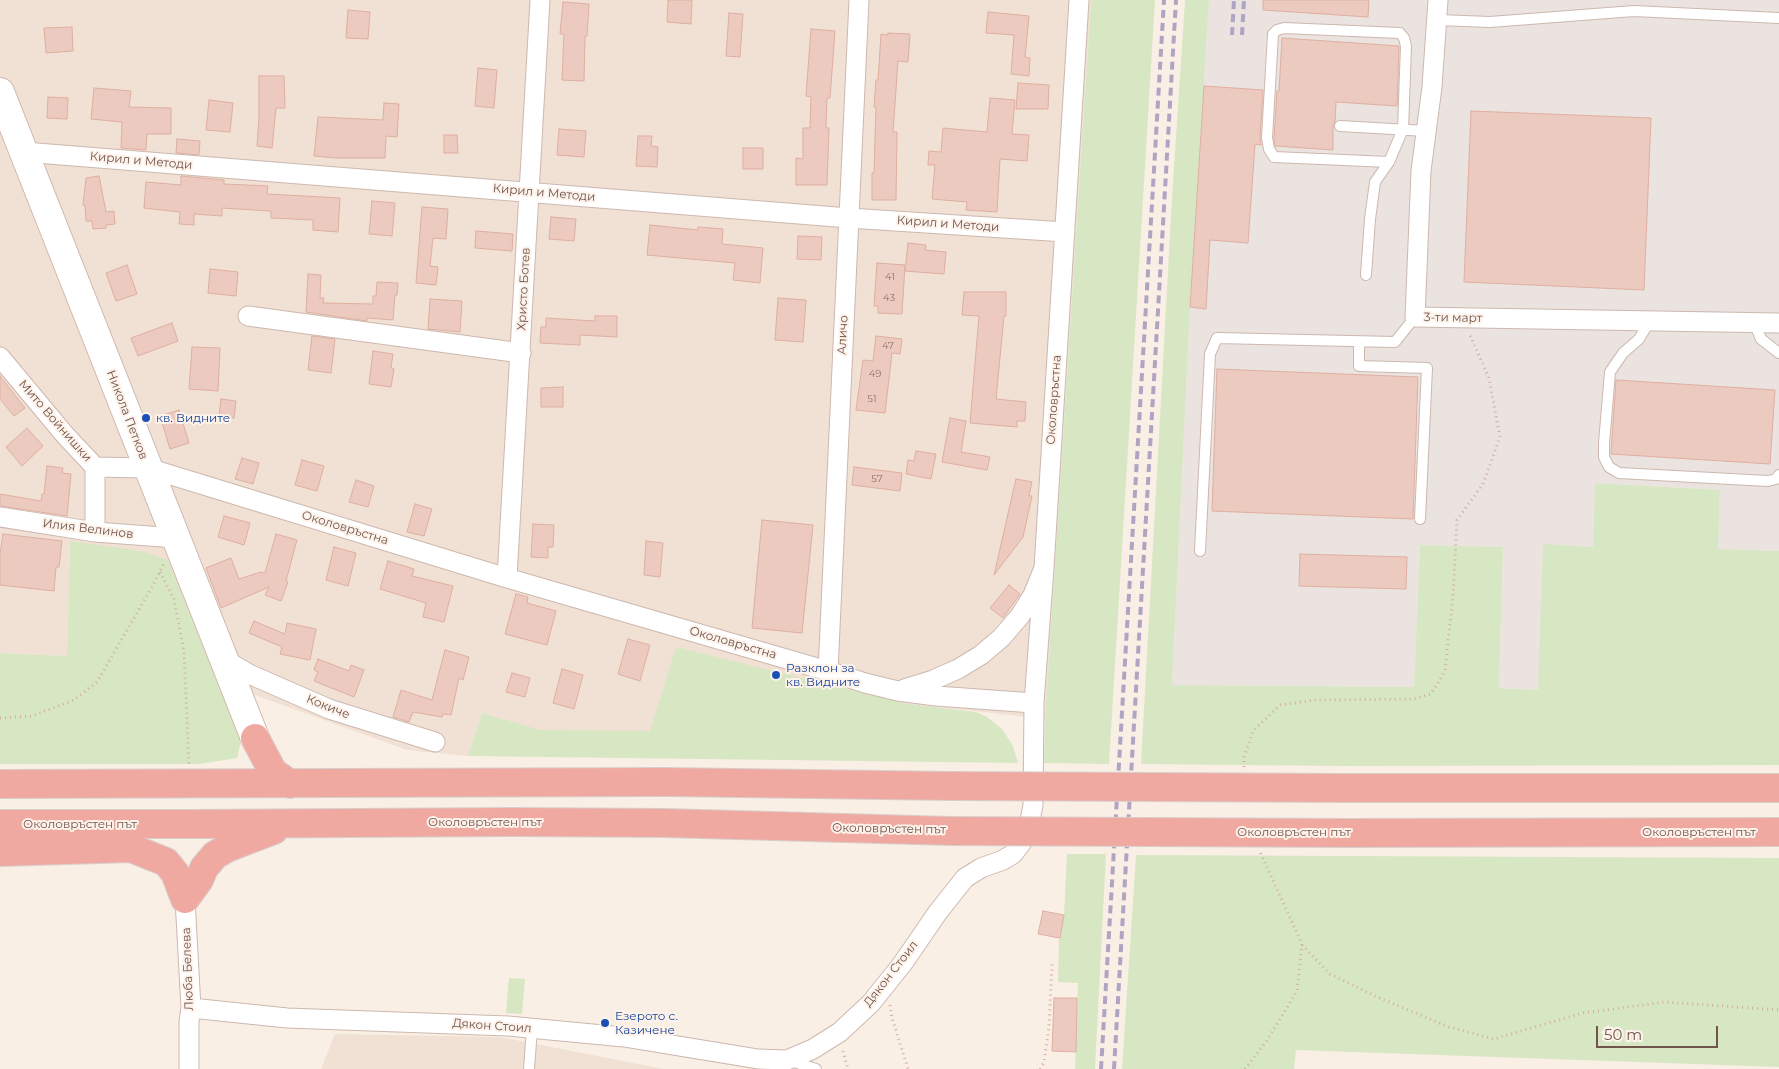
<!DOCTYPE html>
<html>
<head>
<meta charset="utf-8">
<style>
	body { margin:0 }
	#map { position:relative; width:1779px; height:1069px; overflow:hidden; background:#faefe5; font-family:Montserrat,sans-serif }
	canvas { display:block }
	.scale { position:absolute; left:1596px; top:1026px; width:122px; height:22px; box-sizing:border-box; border:2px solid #71544c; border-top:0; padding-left:6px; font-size:15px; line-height:18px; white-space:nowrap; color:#71544c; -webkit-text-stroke:4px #fdf3eb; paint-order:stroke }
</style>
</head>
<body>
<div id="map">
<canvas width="1779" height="1069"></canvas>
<div class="scale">50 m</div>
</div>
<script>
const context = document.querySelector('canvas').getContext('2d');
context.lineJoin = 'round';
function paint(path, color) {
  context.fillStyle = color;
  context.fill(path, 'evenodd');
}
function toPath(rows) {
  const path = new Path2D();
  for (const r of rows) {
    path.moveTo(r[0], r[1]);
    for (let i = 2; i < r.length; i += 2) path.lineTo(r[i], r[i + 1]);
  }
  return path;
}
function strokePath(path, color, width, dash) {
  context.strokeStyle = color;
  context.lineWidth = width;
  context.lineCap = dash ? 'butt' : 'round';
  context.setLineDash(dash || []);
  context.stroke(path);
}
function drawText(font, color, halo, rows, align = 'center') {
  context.font = font + ' Montserrat,sans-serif';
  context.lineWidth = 4;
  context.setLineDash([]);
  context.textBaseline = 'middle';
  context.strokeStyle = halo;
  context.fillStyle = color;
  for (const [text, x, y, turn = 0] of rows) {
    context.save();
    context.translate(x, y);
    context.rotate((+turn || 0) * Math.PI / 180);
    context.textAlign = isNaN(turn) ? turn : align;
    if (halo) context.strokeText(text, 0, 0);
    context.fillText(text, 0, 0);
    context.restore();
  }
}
paint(toPath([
	[0,0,1091,0,1045,719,903,703,650,731,540,731,482,713,468,756,407,750,219,682,70,541,67,656,0,653],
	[335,1034,500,1037,664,1069,321,1069]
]), '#f1e0d4');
paint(toPath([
	[1209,0,1779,0,1779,551,1717,549,1720,490,1595,483,1593,547,1543,545,1539,690,1499,688,1503,547,1420,545,1414,687,1172,685,1190,307]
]), '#eae3df');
paint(toPath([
	[1091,0,1155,0,1109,764,1044,763,1045,719],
	[1185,0,1209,0,1190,307,1172,685,1414,687,1420,545,1503,547,1499,688,1538,690,1543,544,1593,547,1595,483,1720,490,1718,549,1779,551,1779,765,1345,766,1141,764,1172,198],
	[70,541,141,551,168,560,241,741,237,758,200,764,0,764,0,653,67,656],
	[676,647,903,703,976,712,987,717,1002,729,1013,746,1018,763,468,756,482,713,540,730,650,731],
	[1067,854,1106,854,1095,1069,1075,1069,1078,983,1058,982,1059,938,1064,915],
	[1136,855,1779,858,1779,1067,1296,1050,1294,1069,1122,1069],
	[509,978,525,979,522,1014,506,1013]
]), '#d7e7c4');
const building = toPath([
	[668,0,692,0,691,24,667,22,668,0],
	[1263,0,1369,0,1368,17,1263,10,1263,0],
	[563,2,589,4,587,36,585,36,584,81,562,80,564,34,560,34,563,2],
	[348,10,370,12,368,39,346,38,348,10],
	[988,12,1029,16,1025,57,1030,58,1029,76,1011,74,1014,35,986,33,988,12],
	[729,13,743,14,740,57,726,56,729,13],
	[72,27,73,51,46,53,44,28,72,27],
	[811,29,835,31,830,98,827,98,826,128,829,128,827,185,796,185,796,158,803,159,803,128,810,128,811,97,806,96,811,29],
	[888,33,910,34,908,62,898,61,893,132,897,132,896,200,872,200,872,173,874,173,876,107,874,107,876,80,878,80,881,34,888,35,888,33],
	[1282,38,1399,46,1397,106,1336,102,1335,122,1333,125,1333,150,1275,146,1274,138,1277,91,1279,91,1282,38],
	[478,68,497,70,494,108,475,106,478,68],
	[259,76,284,76,285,108,276,108,272,148,257,146,259,118,259,76],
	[1018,83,1049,85,1048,109,1016,109,1018,83],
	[1204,86,1263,90,1260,138,1261,145,1255,144,1248,243,1210,240,1206,309,1190,307,1204,86],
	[94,88,131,91,129,107,171,108,171,134,147,134,146,150,121,148,122,122,91,119,94,88],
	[48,97,68,98,67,119,47,118,48,97],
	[990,98,1015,100,1012,134,1029,135,1027,161,1000,159,997,212,966,210,967,202,932,199,935,165,928,165,929,151,941,152,943,128,987,132,990,98],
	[209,100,233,103,230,132,206,130,209,100],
	[384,103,399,104,397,137,386,136,385,158,336,158,314,156,318,117,383,120,384,103],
	[1471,111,1651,118,1644,290,1464,282,1471,111],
	[559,129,586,131,584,157,557,155,559,129],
	[444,135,457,135,458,153,444,153,444,135],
	[638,136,652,136,651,146,658,147,657,167,636,166,638,136],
	[177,139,200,141,199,155,176,153,177,139],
	[743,148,763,148,763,169,743,169,743,148],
	[99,176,106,212,114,211,115,224,106,225,106,228,93,229,92,221,86,221,85,205,83,205,86,178,99,176],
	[181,176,224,180,224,184,268,186,267,194,340,198,338,232,313,230,313,220,271,218,271,211,222,208,222,216,194,214,194,225,179,224,180,212,144,208,146,182,181,185,181,176],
	[372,201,395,203,392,236,369,234,372,201],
	[422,207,448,209,446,239,433,238,430,266,438,267,436,285,416,283,422,207],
	[551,217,576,219,574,241,549,239,551,217],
	[650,225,698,230,698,227,723,229,722,244,763,248,760,283,733,280,735,263,647,255,650,225],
	[476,231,513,234,512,251,475,248,476,231],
	[798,236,822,237,821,260,797,259,798,236],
	[908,243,926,245,925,250,946,252,944,274,905,271,908,243],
	[877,263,905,265,902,314,878,313,878,306,874,306,877,263],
	[127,265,137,294,116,301,106,273,127,265],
	[210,269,238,272,236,296,208,293,210,269],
	[308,274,321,275,320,298,324,298,323,303,373,304,373,296,376,296,377,282,398,283,397,295,395,295,393,320,367,318,367,321,306,312,308,274],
	[964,292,1006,292,1006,316,1004,316,996,399,1026,402,1025,421,1017,421,1017,427,970,423,979,316,962,315,964,292],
	[778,298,806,300,803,342,775,340,778,298],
	[430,299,462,301,460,332,428,329,430,299],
	[595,316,617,316,617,337,580,335,580,345,540,343,541,327,546,327,546,318,595,321,595,316],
	[172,323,178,341,138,356,131,338,172,323],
	[312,336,335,339,331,373,308,370,312,336],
	[876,336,902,339,900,354,892,353,885,413,856,410,863,360,873,361,876,336],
	[192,347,220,348,218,391,189,389,192,347],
	[373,351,393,354,391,368,394,369,391,387,369,384,373,351],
	[1217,369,1418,377,1413,519,1212,511,1217,369],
	[0,376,25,408,14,416,0,399,0,376],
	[1616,380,1775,390,1770,464,1611,454,1616,380],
	[563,387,563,407,541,407,541,388,563,387],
	[221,399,236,401,234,418,219,416,221,399],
	[179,410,189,443,170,449,160,416,179,410],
	[950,418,966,421,961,452,990,457,987,470,942,462,950,418],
	[27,428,43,446,22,466,6,447,27,428],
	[916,451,936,454,931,479,906,474,908,460,914,461,916,451],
	[242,458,259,463,253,484,235,479,242,458],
	[302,460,324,466,317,491,295,485,302,460],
	[47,466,63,468,62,473,71,474,67,516,0,506,0,494,41,501,42,494,44,494,47,466],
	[854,467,902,473,900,491,852,485,854,467],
	[1016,479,1032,482,1029,496,1032,496,1023,537,994,575,1016,479],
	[356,480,374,486,368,507,349,502,356,480],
	[415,504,432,509,424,536,407,532,415,504],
	[224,516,250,523,244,545,218,537,224,516],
	[762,520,813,525,802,633,752,628,762,520],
	[533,524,554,525,553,547,548,547,548,558,531,557,533,524],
	[3,534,62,541,59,567,56,567,54,591,0,585,0,554,3,534],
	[276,534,297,540,286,581,288,582,281,601,265,595,269,587,221,608,206,568,231,558,239,579,261,572,265,573,276,534],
	[646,541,663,543,660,577,644,575,646,541],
	[334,547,356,553,348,586,326,580,334,547],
	[1300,554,1407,557,1406,589,1299,586,1300,554],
	[388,561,414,569,412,576,453,586,444,622,423,617,426,603,380,589,388,561],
	[1009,585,1020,594,1003,618,990,608,1009,585],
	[516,594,528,597,527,603,556,611,547,645,505,634,516,594],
	[254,621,285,634,287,623,316,629,310,660,280,654,282,647,249,633,254,621],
	[628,639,650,645,640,681,618,674,628,639],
	[445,650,469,657,463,680,459,678,451,715,443,714,442,717,413,712,409,722,393,717,401,690,432,700,445,650],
	[318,659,349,671,351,665,364,670,354,697,314,681,318,672,314,670,318,659],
	[562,669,583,675,574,709,553,703,562,669],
	[512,673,530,678,525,697,506,692,512,673],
	[1043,911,1064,915,1060,938,1038,934,1043,911],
	[1054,998,1077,998,1076,1052,1052,1051,1054,998]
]);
paint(building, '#edcabf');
strokePath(building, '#dfafa0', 1);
const lane = toPath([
	[1437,20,1490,22,1634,11,1779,18],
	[1340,126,1426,131],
	[1366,275,1370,219,1375,182,1389,162,1403,129,1406,46,1404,38,1400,33,1284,28,1277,30,1273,34,1267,138,1269,149,1274,157,1389,162],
	[1649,322,1639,339,1623,353,1610,372,1604,443,1604,457,1609,467,1619,473,1768,481,1776,479,1779,475],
	[1754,322,1761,339,1779,353],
	[1359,342,1359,366,1427,368,1420,519],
	[1200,551,1210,354,1217,338,1395,342,1415,317],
	[788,1060,816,1069],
	[529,1069,532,1028]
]);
const street = toPath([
	[1438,0,1432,87,1421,171,1415,317,1779,323],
	[24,152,849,218,1065,232],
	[248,316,521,353],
	[0,357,65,435,95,467,148,468,507,578,828,671,865,683,898,691,936,696,1034,703],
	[95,467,95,532],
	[0,517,95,532,176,538],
	[507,578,540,0],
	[225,660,249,674,329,709,435,742],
	[828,671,859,0],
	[904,689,933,680,958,669,981,655,1001,638,1020,616,1033,595,1044,568,1079,0],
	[185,899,191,1008,189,1022,189,1069],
	[191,1008,287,1018,508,1026,624,1037,758,1059,787,1060,813,1049,840,1032,871,1003,903,963,938,912,965,878,981,868,1003,860,1013,854,1022,842,1029,825,1033,805,1034,703,1044,568]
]);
const secondary = toPath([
	[0,92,255,738]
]);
const highway = toPath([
	[255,738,273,772,290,784],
	[0,784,666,782,951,786],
	[1345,788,1779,788],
	[0,824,190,824,513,822,665,823,951,831],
	[1345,833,1779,832],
	[0,852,131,848,166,862,175,873,185,899],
	[185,899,199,880,204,868,215,855,227,848,274,830]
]);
strokePath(lane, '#cdb8af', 12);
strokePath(street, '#cdb8af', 21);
strokePath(secondary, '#cfb7ad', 30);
strokePath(highway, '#d7cfcd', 30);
strokePath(toPath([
	[160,572,174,599,184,651,189,764],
	[0,718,32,716,74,700,97,682,152,587,164,563],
	[1244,767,1244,757,1253,731,1280,705,1314,700,1413,699,1431,694,1445,671,1453,597,1457,520,1483,484,1500,437,1489,378,1469,333],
	[1302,945,1330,974,1377,997,1449,1027,1494,1039,1583,1013,1665,1002,1779,1010],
	[890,1005,892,1018,908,1069],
	[843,1051,848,1069],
	[1040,1069,1044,1062,1049,1027,1052,964],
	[1245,1069,1266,1042,1297,991,1302,944,1260,852]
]), '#d2aea2', 3, [1, 4]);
strokePath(lane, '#fff', 10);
strokePath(street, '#fff', 19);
strokePath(secondary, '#fff', 28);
strokePath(highway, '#f0a9a0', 28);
strokePath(toPath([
	[1232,35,1234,0],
	[1242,35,1244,0],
	[1101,1069,1164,0],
	[1114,1069,1176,0]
]), '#b0a4c3', 4, [8, 5]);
const highwayBridge = toPath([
	[951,786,1345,788],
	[951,831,1345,833]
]);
strokePath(highwayBridge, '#d7cfcd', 30, []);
strokePath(highwayBridge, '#f0a9a0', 28);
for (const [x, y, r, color] of [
	[146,418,5,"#1a4fb4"],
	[776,675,5,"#1a4fb4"],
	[605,1023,5,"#1a4fb4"]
]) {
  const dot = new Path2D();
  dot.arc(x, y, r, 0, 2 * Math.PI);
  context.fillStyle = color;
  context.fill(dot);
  strokePath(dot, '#fdf3eb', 2);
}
drawText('10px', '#907269', null, [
	["41",890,277],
	["43",889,298],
	["47",888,346],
	["49",875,374],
	["51",872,399],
	["57",877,479]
]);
drawText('12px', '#71544c', '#fdf3eb', [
	["Кирил и Методи",141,161,5],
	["Кирил и Методи",544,193,5],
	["Кирил и Методи",948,224,4],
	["Христо Ботев",524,289,-87],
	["3-ти март",1453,318,1],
	["Аличо",843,335,-87],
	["Околовръстна",1054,400,-86],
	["Никола Петков",127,415,69],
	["Мито Войнишки",55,421,49],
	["Околовръстна",345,528,17],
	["Илия Велинов",88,529,7],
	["Околовръстна",733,643,16],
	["Кокиче",328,707,22],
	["Околовръстен път",485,822],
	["Околовръстен път",80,824],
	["Околовръстен път",889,829,1],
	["Околовръстен път",1294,832],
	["Околовръстен път",1699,832],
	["Люба Белева",188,969,-92],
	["Дякон Стоил",891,974,-52],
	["Дякон Стоил",492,1026,4]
]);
drawText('12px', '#164399', '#fdf3eb', [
	["кв. Видните",156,418],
	["Разклон за",786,668],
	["кв. Видните",786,682],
	["Езерото с.",615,1016],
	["Казичене",615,1030]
], 'left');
</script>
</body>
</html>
